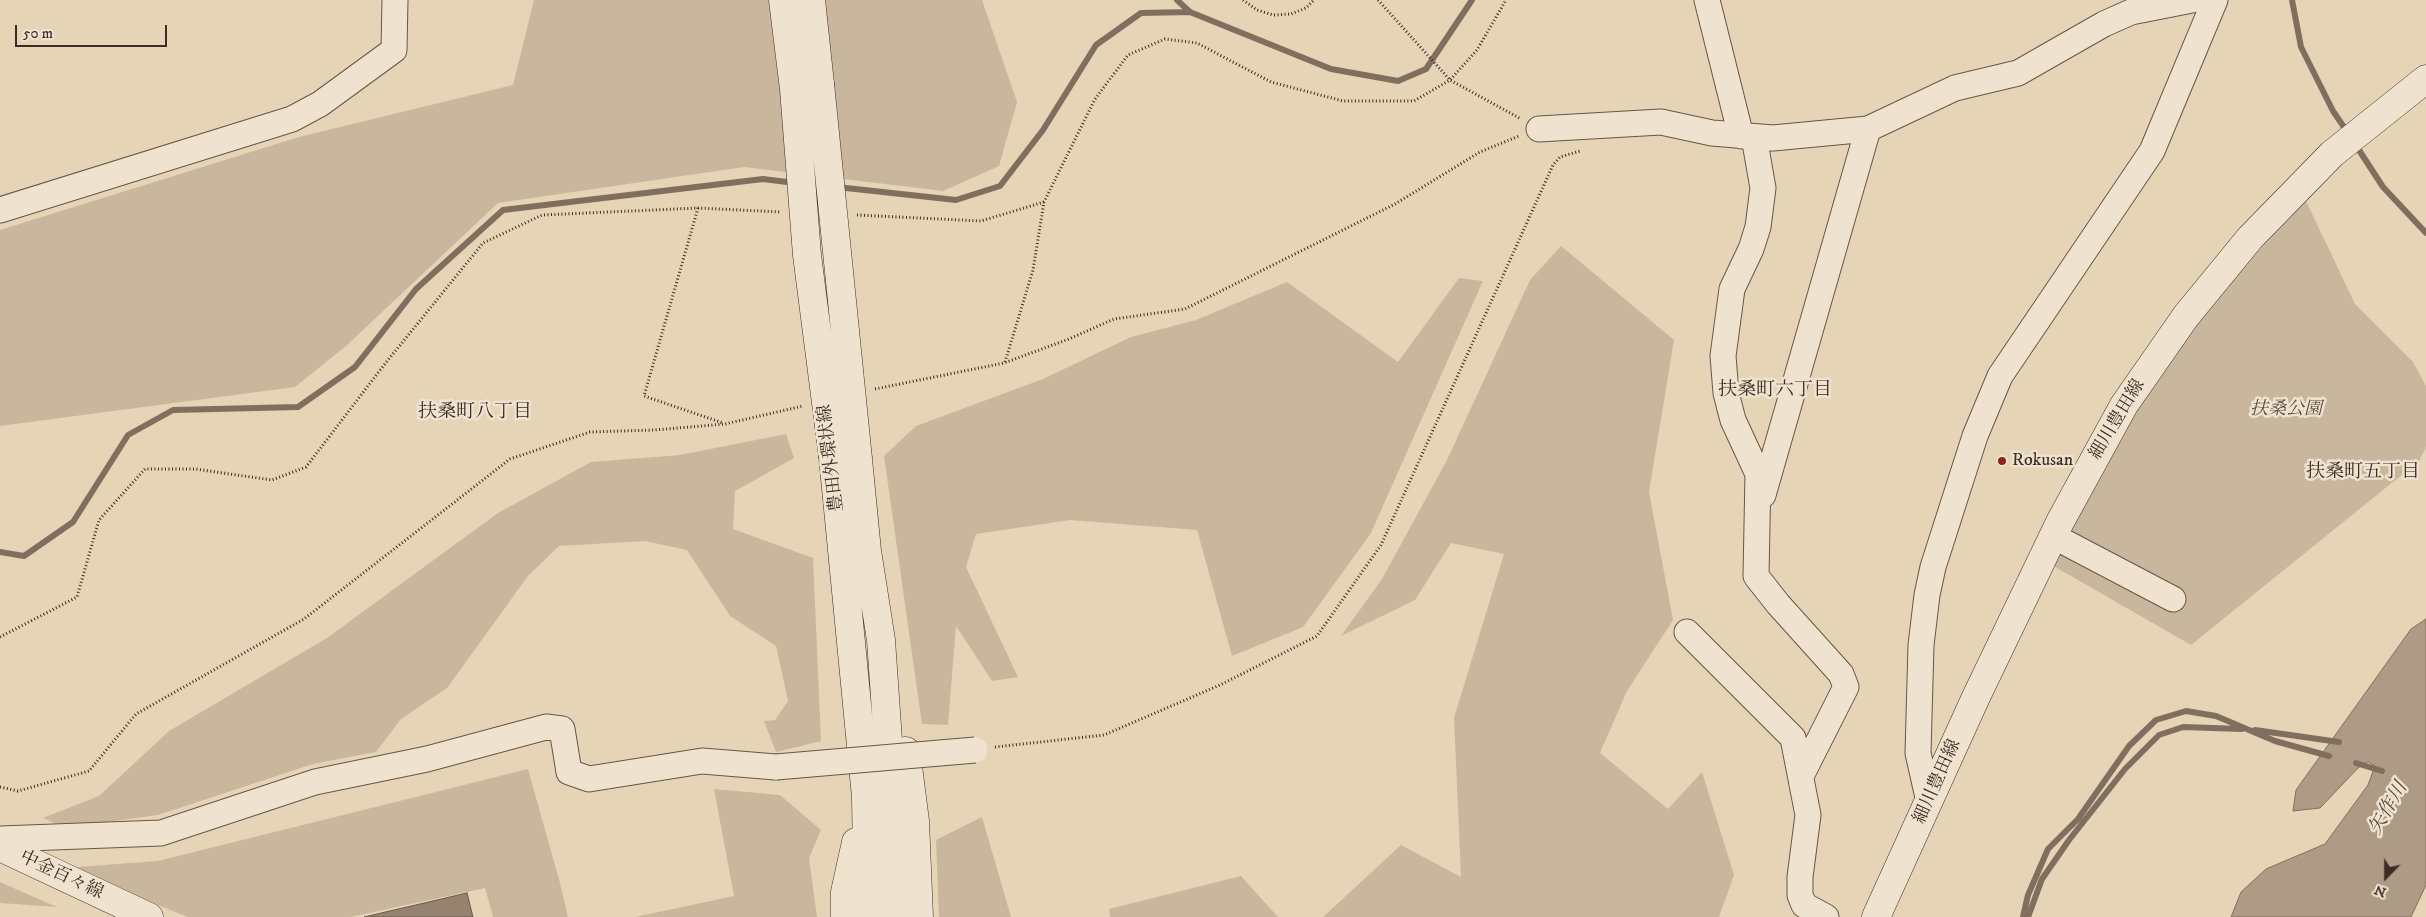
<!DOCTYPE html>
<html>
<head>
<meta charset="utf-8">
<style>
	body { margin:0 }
	#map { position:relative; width:2426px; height:917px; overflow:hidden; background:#e6d4b6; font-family:"IM FELL DW Pica",serif }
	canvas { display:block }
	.north { position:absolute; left:2361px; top:852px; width:50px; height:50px; -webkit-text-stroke:4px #efe3d0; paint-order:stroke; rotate:202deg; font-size:14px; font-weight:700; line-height:20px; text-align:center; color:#3d2c25 }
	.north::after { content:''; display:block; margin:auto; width:18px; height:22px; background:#3d2c25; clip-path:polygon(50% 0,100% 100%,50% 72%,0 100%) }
	.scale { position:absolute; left:15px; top:25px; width:152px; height:22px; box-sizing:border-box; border:2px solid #3d2c25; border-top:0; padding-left:6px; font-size:15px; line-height:18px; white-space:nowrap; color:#3d2c25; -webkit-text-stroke:4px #efe3d0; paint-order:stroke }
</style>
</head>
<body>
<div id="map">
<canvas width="2426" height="917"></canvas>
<div class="north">N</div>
<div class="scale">50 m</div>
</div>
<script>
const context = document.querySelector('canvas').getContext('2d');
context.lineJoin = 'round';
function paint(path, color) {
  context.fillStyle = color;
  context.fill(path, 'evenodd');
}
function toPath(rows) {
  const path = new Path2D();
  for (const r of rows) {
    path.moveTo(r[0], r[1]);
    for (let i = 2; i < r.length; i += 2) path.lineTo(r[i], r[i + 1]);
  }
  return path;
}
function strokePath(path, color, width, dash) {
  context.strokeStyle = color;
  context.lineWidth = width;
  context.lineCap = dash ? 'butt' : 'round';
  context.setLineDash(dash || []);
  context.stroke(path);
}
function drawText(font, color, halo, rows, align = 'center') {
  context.font = font + ' "IM FELL DW Pica","Noto Serif JP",serif';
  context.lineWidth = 5;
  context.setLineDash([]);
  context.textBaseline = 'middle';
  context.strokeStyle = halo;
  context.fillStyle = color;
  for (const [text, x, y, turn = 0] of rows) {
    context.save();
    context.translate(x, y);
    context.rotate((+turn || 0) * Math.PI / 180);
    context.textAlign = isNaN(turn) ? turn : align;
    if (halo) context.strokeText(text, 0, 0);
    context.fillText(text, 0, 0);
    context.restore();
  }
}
paint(toPath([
	[534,0,982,0,1017,102,999,166,943,191,744,167,498,203,346,346,295,387,0,426,0,230,299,137,513,85],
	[2306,201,2355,304,2413,362,2426,386,2426,447,2419,461,2191,645,2043,560,2134,410,2216,296],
	[1561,246,1674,340,1649,492,1673,620,1627,691,1600,753,1668,809,1702,772,1734,875,1719,917,1323,917,1401,845,1461,877,1454,718,1504,554,1451,543,1415,600,1341,636,1382,579,1447,460,1530,280],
	[1459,278,1483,281,1371,533,1303,627,1232,656,1197,530,1070,520,976,534,966,567,1018,677,992,681,956,626,948,725,922,724,884,456,916,426,1043,379,1131,337,1196,320,1287,282,1398,362],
	[786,434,794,458,735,491,733,529,813,558,821,741,776,752,764,721,775,720,788,701,776,646,730,616,687,550,645,541,559,546,528,576,447,688,401,719,376,752,313,764,158,815,65,828,43,818,99,796,169,731,327,638,498,513,591,462,680,455],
	[528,769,560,883,568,917,493,917,485,888,351,917,188,917,64,868,158,861],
	[714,789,780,795,821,830,809,858,817,917,635,917,734,896],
	[982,817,1011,917,939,917,936,840],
	[1241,876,1278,917,1110,917,1109,909],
	[0,882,57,907,0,903]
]), '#c9b79d');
const water = toPath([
	[2426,619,2426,885,2411,917,2231,917,2241,892,2266,869,2325,844,2368,785,2375,766,2368,762,2358,768,2320,808,2293,811,2296,790,2411,629,2426,619]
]);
paint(water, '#ad9b85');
strokePath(water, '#806f5f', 1);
strokePath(toPath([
	[1177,0,1190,12],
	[2292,0,2301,47,2333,111,2348,133],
	[2355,144,2383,187,2426,233],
	[837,187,956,200,1000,186,1043,130,1096,45,1141,13,1190,12,1331,69,1398,81,1426,69,1472,0],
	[0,552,24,556,73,522,128,435,173,410,298,407,355,367,416,289,503,210,763,179,795,183],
	[2255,730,2339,742],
	[2356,763,2382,771],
	[2023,917,2028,895,2048,849,2078,819,2129,746,2156,720,2186,711,2216,716,2275,741,2329,756],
	[2028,917,2042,879,2069,840,2125,769,2159,735,2183,727,2242,729]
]), '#806f5f', 6);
const building = toPath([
	[467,893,473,917,364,917,467,893]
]);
paint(building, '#958370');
strokePath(building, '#685c4e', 1);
const street = toPath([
	[1707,0,1741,136],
	[1539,129,1661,122,1712,133,1773,138,1868,129,1955,88,2018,73,2104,24,2131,12,2192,0],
	[1754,137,1763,188,1758,227,1751,249,1732,289,1723,356,1726,393,1733,420,1758,474,1756,576,1778,604,1841,674,1846,687,1801,776],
	[0,210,292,119,320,104,394,50,395,0],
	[1763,495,1868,129],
	[2053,536,2173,599],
	[1687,632,1793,738,1808,815,1800,877,1800,895,1804,905,1826,917],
	[1929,802,1918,753,1921,645,1927,595,1933,567,1975,436,2000,376,2152,151,2215,0],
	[0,839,161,833,315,782,427,759,546,727,562,729,569,772,589,779,702,761,776,767]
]);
const secondary = toPath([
	[783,0,794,89],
	[811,0,820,84],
	[833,457,866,797,868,917],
	[858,459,867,551,881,640,891,784,895,917],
	[906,751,915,821,919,917],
	[0,847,149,917],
	[845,917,845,892,856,842],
	[1876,917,1976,697,2060,522,2124,405,2186,316,2250,238,2332,154,2426,79]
]);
strokePath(street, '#675649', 27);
strokePath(secondary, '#3d2c25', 29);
strokePath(toPath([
	[1243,0,1257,10,1273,15,1291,14,1306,8,1314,0],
	[1378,0,1450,80,1521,119],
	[698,208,644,396,723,423],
	[857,215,981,221,1044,202],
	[1005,362,1033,270,1044,202,1095,99,1128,55,1165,39,1197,43,1271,82,1343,101,1414,101,1450,80,1477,50,1506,0],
	[875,389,1004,363,1069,339,1114,319,1185,309,1395,204,1480,152,1519,136],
	[0,637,77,597,99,520,145,469,195,469,272,480,306,467,384,365,483,243,542,215,698,208,781,212],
	[995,747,1104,735,1220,685,1317,636,1381,545,1553,165,1560,157,1580,151],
	[0,787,18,791,89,771,136,714,304,619,510,459,590,432,654,430,725,424,803,406]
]), '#3d2c25', 3, [1, 2.5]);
strokePath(street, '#efe3d0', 25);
strokePath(secondary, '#efe3d0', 28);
const streetBridge = toPath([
	[776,767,975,750]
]);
const secondaryBridge = toPath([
	[820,84,858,459],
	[794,89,807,255,833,457]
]);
strokePath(streetBridge, '#675649', 27, []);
strokePath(secondaryBridge, '#3d2c25', 29, []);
strokePath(streetBridge, '#efe3d0', 25);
strokePath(secondaryBridge, '#efe3d0', 28);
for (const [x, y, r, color] of [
	[2002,461,5,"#8f2418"]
]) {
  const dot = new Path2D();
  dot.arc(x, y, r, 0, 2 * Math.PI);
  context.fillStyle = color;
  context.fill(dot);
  strokePath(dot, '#efe3d0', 2);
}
drawText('italic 18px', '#59483d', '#efe3d0', [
	["扶桑公園",2286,410]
]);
drawText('18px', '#3d2c25', '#efe3d0', [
	["細川豊田線",2118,420,-59],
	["豊田外環状線",832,458,-97],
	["細川豊田線",1938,782,-66],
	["中金百々線",61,876,25]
]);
drawText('18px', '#3d2c25', '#efe3d0', [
	["Rokusan",2012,461]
], 'left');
drawText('19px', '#3d2c25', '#efe3d0', [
	["扶桑町六丁目",1775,391],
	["扶桑町八丁目",475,413],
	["扶桑町五丁目",2363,473]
]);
drawText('italic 19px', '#59483d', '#efe3d0', [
	["矢作川",2389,809,-60]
]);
</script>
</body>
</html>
